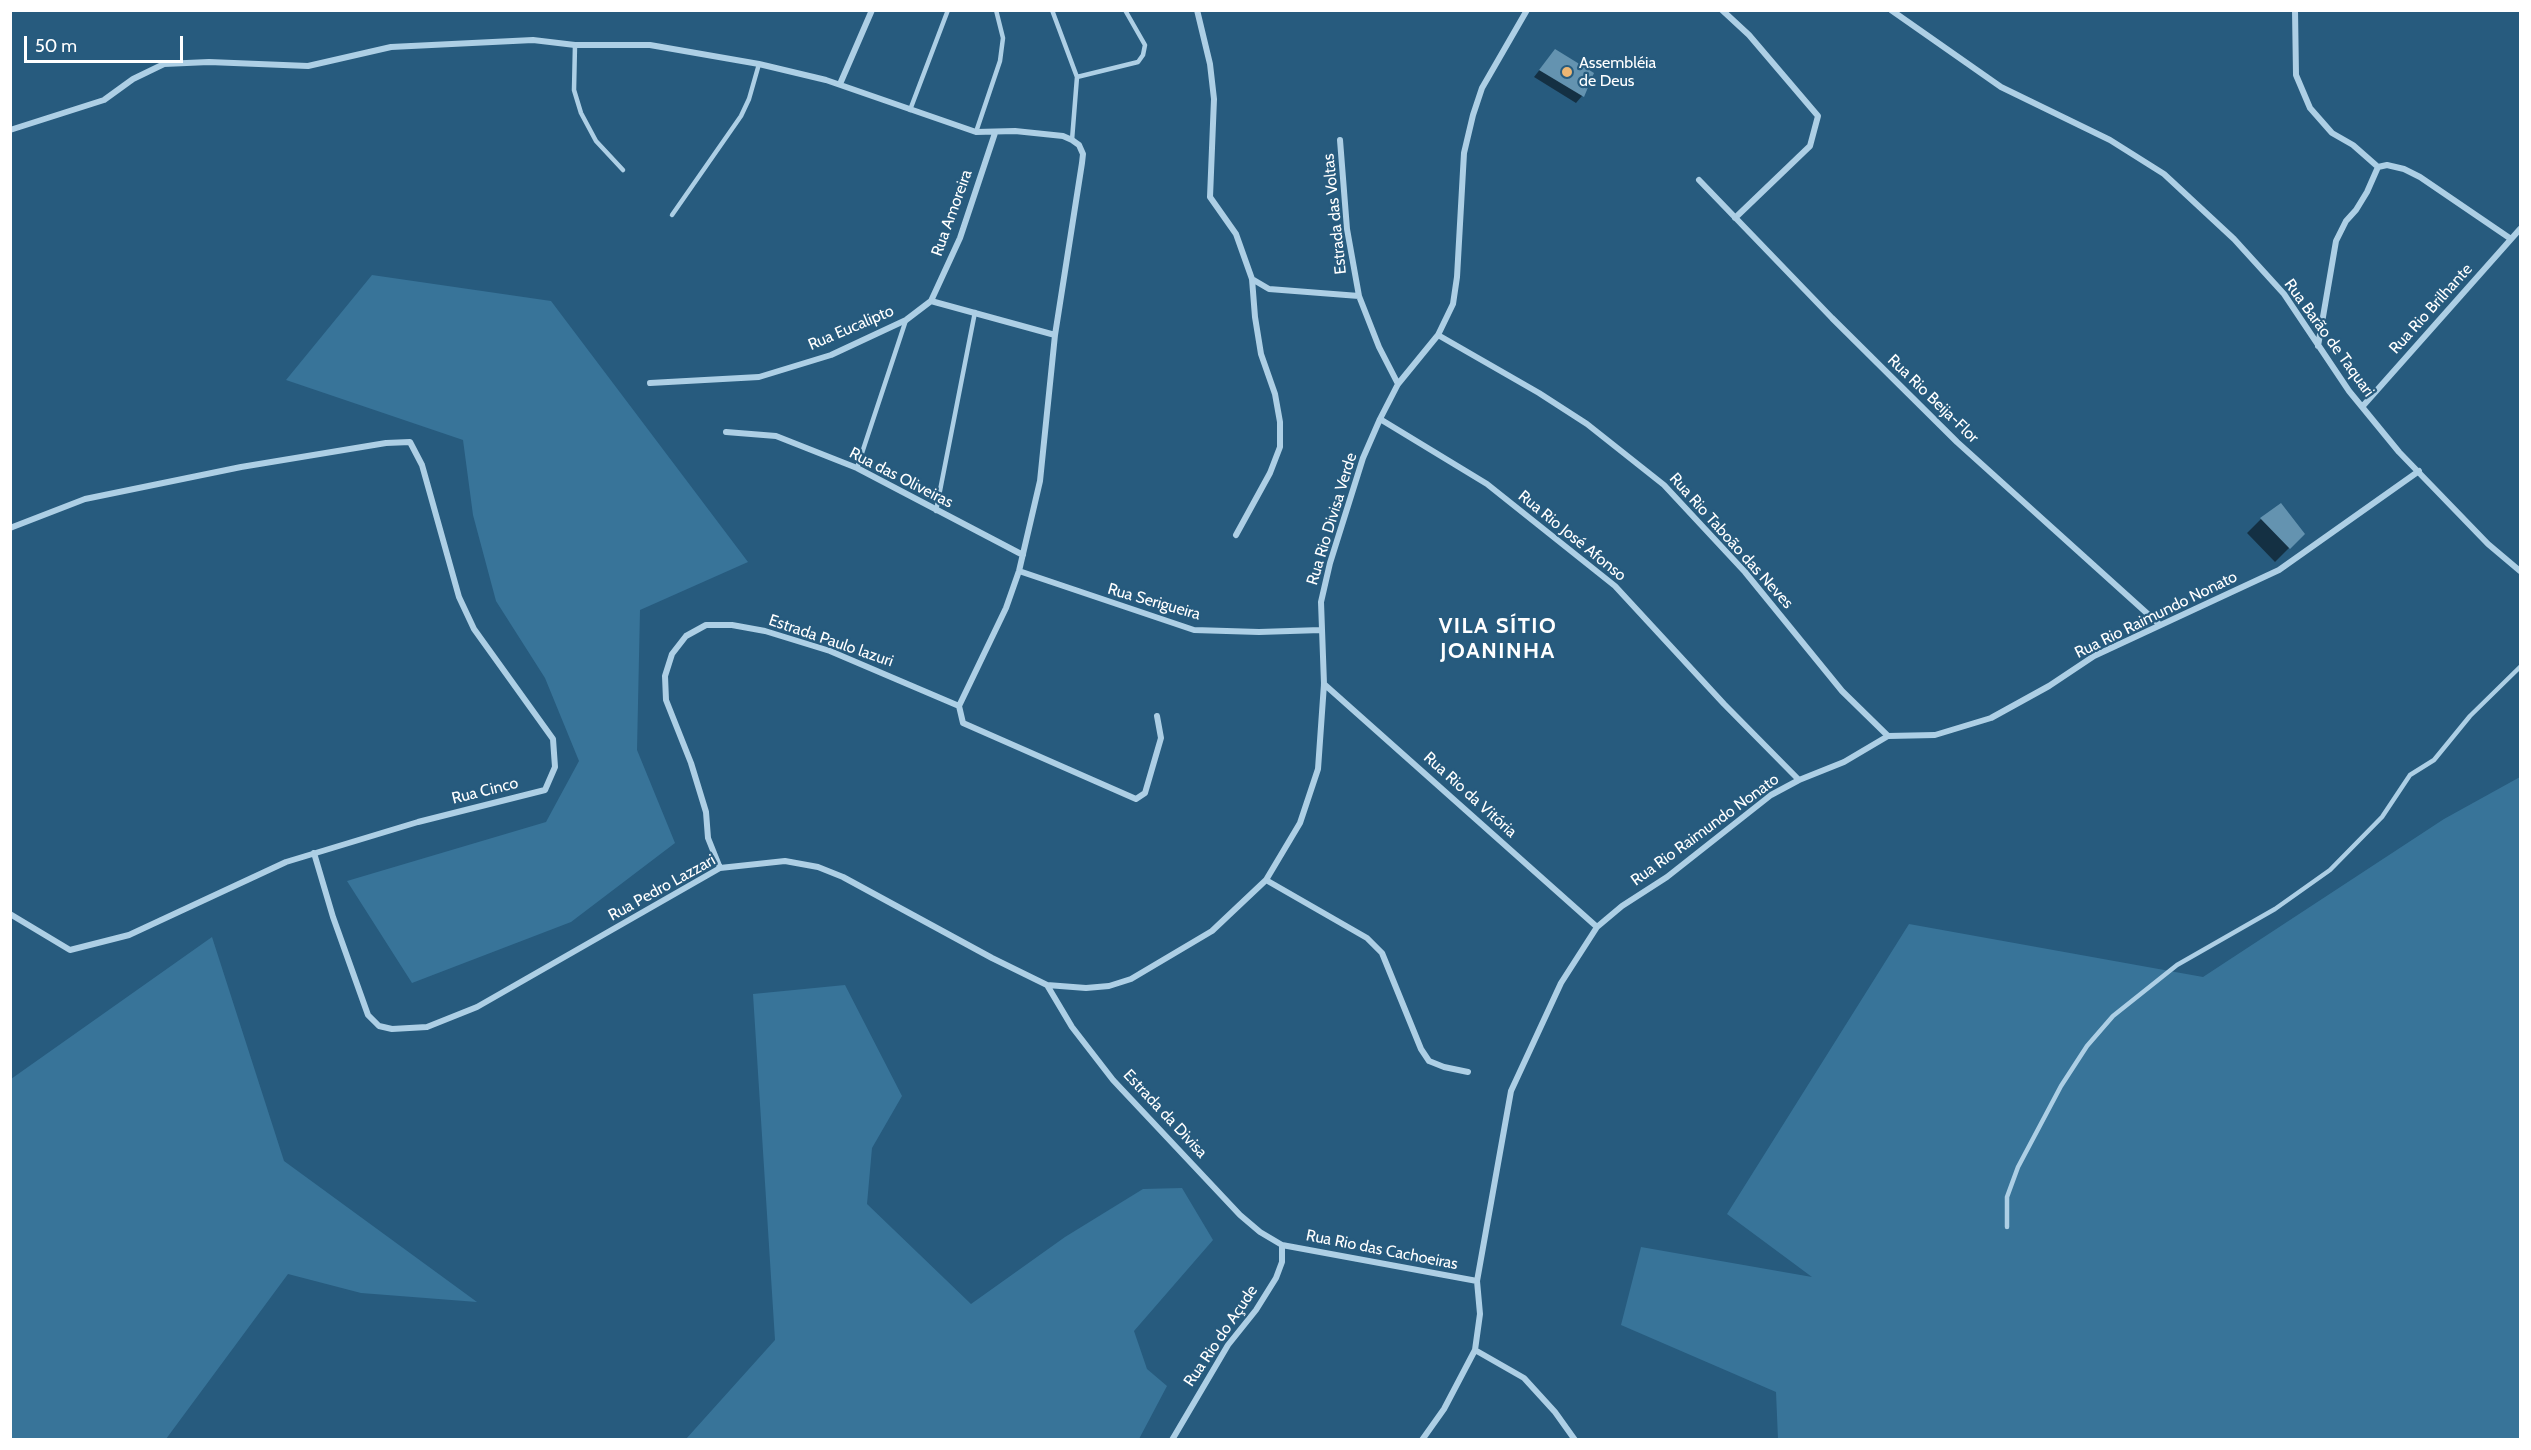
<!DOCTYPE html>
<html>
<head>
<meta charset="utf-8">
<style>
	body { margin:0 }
	#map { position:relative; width:2531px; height:1450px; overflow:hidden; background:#275b7e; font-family:Cabin,sans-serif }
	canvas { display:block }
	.frame { position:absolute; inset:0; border:12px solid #fff; pointer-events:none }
	.scale { position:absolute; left:24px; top:36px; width:159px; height:27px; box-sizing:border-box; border:3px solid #fff; border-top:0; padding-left:8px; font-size:18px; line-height:21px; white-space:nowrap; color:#fff; -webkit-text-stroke:4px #275b7e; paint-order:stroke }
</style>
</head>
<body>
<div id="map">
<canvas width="2531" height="1450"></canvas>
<div class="frame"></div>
<div class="scale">50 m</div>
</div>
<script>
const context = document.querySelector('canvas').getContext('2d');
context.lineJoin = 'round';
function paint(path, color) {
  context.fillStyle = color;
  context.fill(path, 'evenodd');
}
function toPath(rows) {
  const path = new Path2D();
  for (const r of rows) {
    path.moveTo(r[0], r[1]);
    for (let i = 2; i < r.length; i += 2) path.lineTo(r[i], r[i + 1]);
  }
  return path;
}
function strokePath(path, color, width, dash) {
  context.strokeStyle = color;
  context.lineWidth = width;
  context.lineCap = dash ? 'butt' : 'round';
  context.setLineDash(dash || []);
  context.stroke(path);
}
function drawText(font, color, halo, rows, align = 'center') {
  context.font = font + ' Cabin,sans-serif';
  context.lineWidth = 4.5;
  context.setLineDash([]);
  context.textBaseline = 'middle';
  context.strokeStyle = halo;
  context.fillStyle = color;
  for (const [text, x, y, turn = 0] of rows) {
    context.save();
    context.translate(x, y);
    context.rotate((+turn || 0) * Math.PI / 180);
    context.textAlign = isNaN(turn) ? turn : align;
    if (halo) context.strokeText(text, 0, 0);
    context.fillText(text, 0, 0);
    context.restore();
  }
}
paint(toPath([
	[372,275,551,301,748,562,640,610,637,750,675,843,571,922,412,983,347,881,546,822,579,761,545,678,496,601,473,515,463,440,286,380],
	[2520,777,2520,1439,1778,1439,1776,1392,1621,1325,1641,1247,1812,1277,1727,1214,1909,924,2203,977,2444,819],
	[212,937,284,1161,477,1302,361,1293,288,1274,166,1439,11,1439,11,1079],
	[845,985,902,1096,872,1148,867,1204,971,1304,1065,1237,1143,1189,1182,1188,1213,1240,1134,1331,1147,1369,1167,1386,1139,1439,686,1439,775,1340,753,994]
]), '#387499');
paint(toPath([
	[1549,58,1592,74,1582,96,1576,103,1534,77],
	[2280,505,2303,534,2275,562,2247,533,2261,519]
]), '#0007');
paint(toPath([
	[1555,49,1594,73,1584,97,1539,70],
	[2281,503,2305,534,2290,549,2260,518]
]), '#6493b0');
strokePath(toPath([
	[1052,10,1077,77,1072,140],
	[575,45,574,90,581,113,596,141,623,170],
	[1077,77,1138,62,1143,55,1145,45,1125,10],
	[910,110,948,10],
	[976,132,1000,61,1003,38,996,10],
	[672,215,741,116,749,99,759,64],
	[857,468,906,320],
	[936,511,975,312],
	[2007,1227,2007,1197,2018,1167,2061,1086,2087,1046,2113,1016,2177,965,2275,909,2330,870,2382,817,2410,775,2434,760,2470,716,2520,667]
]), '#adcfe5', 4.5);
strokePath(toPath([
	[1197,10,1210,64,1214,99,1210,197,1236,234,1252,279,1269,289,1359,296],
	[1722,10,1749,35,1818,116,1810,146,1735,218],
	[1891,10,2001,87,2110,140,2164,174,2234,239,2284,294,2349,391,2399,452,2488,544,2520,571],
	[2295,10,2296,75,2310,108,2332,133,2353,145,2378,167],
	[840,84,872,10],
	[10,130,104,100,133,79,164,64,209,62,308,66,391,47,533,40,575,45,650,45,759,64,826,80,976,132,1015,131,1063,136,1072,140,1079,145,1083,154,1082,163,1055,335,1040,481,1019,571,1006,608,959,706,963,723,1136,799,1145,793,1161,738,1157,716],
	[1340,140,1347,229,1359,296,1379,347,1398,384],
	[2378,167,2387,165,2404,169,2420,177,2511,239],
	[1699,180,1832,318,1957,442,2160,625],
	[931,301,1055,335],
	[1438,335,1539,393,1587,424,1664,485,1745,572,1842,691,1888,736],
	[2318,346,2336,241,2346,221,2356,210,2367,192,2378,167],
	[650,383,759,377,831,355,906,320,931,301,960,238,995,133],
	[2362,407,2520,229],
	[1380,419,1487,484,1615,586,1724,704,1799,780],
	[726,432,776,436,857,468,1023,555],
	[10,528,85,499,241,467,386,443,410,442,422,465,459,597,474,629,553,739,555,767,545,790,418,822,286,862,129,935,70,950,10,914],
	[1236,535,1270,473,1280,447,1280,422,1275,394,1261,354,1255,317,1252,279],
	[1019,571,1194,630,1259,632,1321,630],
	[1324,684,1597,927],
	[314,853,333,917,368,1015,379,1026,392,1029,427,1027,477,1007,720,868,785,861,818,867,843,877,992,958,1047,985,1086,988,1109,986,1131,979,1212,931,1266,880,1300,823,1318,769,1324,684,1321,602,1330,563,1363,458,1380,419,1398,384,1438,335,1453,304,1457,277,1464,153,1473,115,1482,88,1527,10],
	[720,868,708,838,706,812,691,763,666,700,665,676,672,654,686,636,706,625,732,625,765,631,830,651,959,706],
	[1266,880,1367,938,1382,953,1421,1049,1429,1061,1444,1067,1468,1072],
	[1047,985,1072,1027,1113,1080,1240,1215,1260,1232,1282,1245,1477,1281],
	[1475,1350,1524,1378,1555,1412,1575,1440],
	[1172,1440,1228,1345,1256,1310,1276,1278,1282,1262,1282,1245],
	[1422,1440,1444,1409,1475,1350,1480,1314,1477,1281,1511,1091,1561,983,1597,927,1622,906,1667,877,1771,795,1799,780,1844,762,1888,736,1935,735,1991,718,2049,686,2094,656,2279,570,2419,471]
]), '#adcfe5', 6);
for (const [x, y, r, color] of [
	[1567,72,6,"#ecb673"]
]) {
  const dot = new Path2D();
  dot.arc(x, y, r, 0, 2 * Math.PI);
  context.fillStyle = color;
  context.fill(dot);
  strokePath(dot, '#275b7e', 2);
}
drawText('16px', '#fff', '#275b7e', [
	["Assembléia",1579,63],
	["de Deus",1579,81]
], 'left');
drawText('16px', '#fff', '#275b7e', [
	["Rua Amoreira",952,213,-70],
	["Estrada das Voltas",1335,214,-96],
	["Rua Rio Brilhante",2431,309,-48],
	["Rua Eucalipto",851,328,-23],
	["Rua Barão de Taquari",2329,338,54],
	["Rua Rio Beija-Flor",1933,399,44],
	["Rua das Oliveiras",901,478,27],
	["Rua Rio Divisa Verde",1332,519,-73],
	["Rua Rio José Afonso",1572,536,39],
	["Rua Rio Taboão das Neves",1731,541,48],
	["Rua Serigueira",1154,602,16],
	["Rua Rio Raimundo Nonato",2156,615,-26],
	["Estrada Paulo lazuri",831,641,19],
	["Rua Cinco",485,791,-14],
	["Rua Rio da Vitória",1470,795,42],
	["Rua Rio Raimundo Nonato",1705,830,-36],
	["Rua Pedro Lazzari",662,888,-29],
	["Estrada da Divisa",1165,1114,47],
	["Rua Rio das Cachoeiras",1382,1250,11],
	["Rua Rio do Açude",1221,1336,-56]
]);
context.letterSpacing = '1.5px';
drawText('bold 22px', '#fff', '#275b7e', [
	["VILA SÍTIO",1498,627],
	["JOANINHA",1498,652]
]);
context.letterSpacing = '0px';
</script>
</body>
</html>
